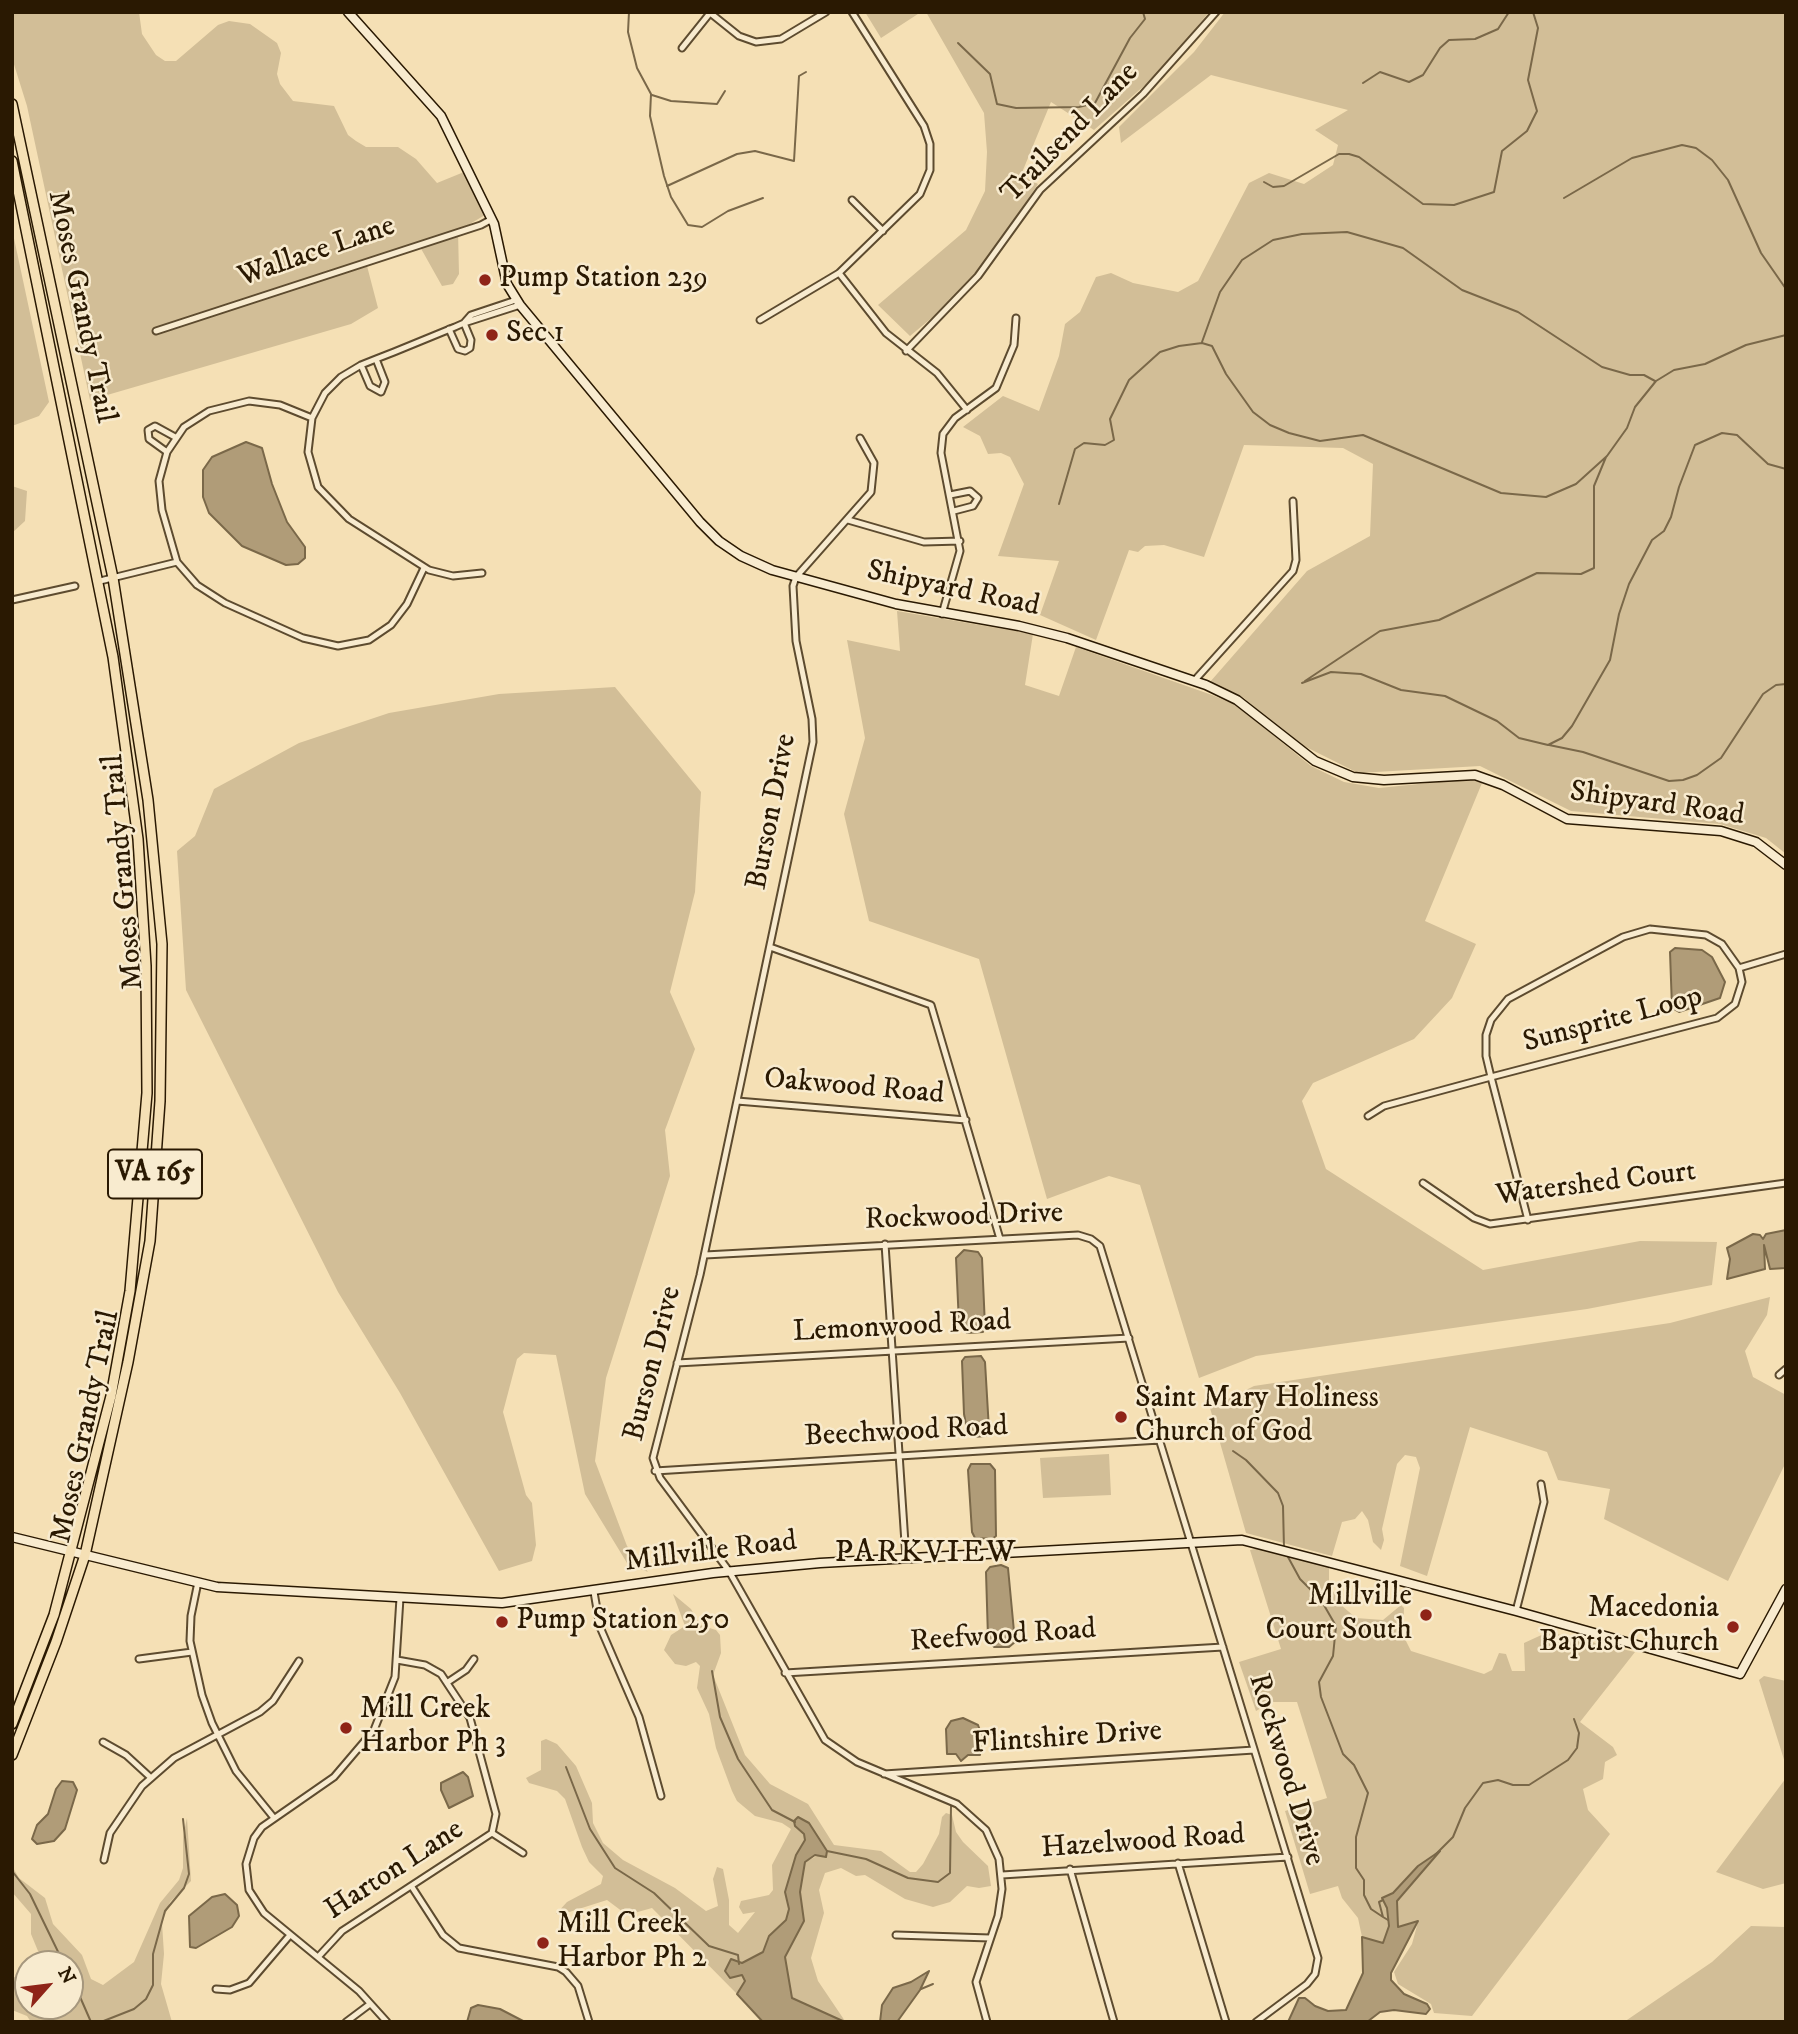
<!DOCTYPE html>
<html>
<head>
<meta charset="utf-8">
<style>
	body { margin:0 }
	#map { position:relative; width:1798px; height:2034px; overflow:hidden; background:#f5e0b5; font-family:"IM FELL DW Pica",serif }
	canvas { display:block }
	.frame { position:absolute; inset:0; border:14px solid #2a1902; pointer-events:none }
	.north { position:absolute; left:14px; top:1950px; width:70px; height:70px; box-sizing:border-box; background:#f8ebcf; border:2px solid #a6977d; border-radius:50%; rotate:62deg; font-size:19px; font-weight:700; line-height:28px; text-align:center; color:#2a1902 }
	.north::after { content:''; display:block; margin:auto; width:24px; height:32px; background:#8f2418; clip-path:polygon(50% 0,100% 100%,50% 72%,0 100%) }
</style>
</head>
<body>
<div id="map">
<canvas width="1798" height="2034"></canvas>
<div class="frame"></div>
<div class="north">N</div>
</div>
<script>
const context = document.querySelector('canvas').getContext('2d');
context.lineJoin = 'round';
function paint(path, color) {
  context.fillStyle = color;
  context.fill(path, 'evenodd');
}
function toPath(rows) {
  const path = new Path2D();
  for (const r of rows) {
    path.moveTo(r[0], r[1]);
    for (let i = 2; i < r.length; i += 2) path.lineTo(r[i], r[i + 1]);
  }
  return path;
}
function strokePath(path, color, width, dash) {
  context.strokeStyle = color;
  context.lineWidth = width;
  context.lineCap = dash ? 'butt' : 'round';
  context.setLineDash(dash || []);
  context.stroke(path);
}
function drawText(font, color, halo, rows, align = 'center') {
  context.font = font + ' "IM FELL DW Pica",serif';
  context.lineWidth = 5;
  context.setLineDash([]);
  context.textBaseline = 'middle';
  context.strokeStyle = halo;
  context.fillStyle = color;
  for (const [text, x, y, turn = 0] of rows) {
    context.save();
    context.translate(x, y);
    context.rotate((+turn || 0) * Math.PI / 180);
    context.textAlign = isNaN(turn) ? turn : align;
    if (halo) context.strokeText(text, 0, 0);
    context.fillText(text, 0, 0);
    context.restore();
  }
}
paint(toPath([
	[12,12,139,12,142,34,156,55,165,61,176,61,218,25,229,21,250,24,277,43,281,53,277,74,280,84,293,101,334,106,348,135,356,141,366,147,398,147,416,159,437,183,464,172,485,215,458,231,459,274,453,284,442,286,419,245,367,266,378,308,351,324,90,400,27,106,12,58],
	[865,12,921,12,881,38],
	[926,12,1209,12,1162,70,1094,130,1051,102,1021,175,1038,184,971,285,910,336,878,305,966,230,985,191,987,152,984,113],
	[1225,12,1786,12,1786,854,1766,838,1720,824,1571,811,1480,766,1358,773,1294,741,1244,698,1210,682,1307,571,1370,536,1373,464,1343,448,1244,445,1204,557,1164,545,1145,546,1138,552,1129,550,1096,640,1040,615,1059,561,998,556,1024,484,1010,457,1001,453,988,454,980,436,963,427,1003,396,1039,411,1059,356,1065,324,1080,312,1096,277,1111,273,1133,283,1178,292,1198,281,1249,183,1269,173,1304,184,1333,165,1338,145,1315,130,1348,110,1211,75,1121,143,1119,127,1194,52],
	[12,229,49,402,39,416,12,426],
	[12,486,27,491,25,521,12,533],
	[897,611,1033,634,1025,685,1059,696,1076,647,1212,695,1236,705,1311,766,1344,782,1379,788,1468,779,1482,783,1425,921,1476,944,1452,998,1414,1039,1313,1083,1302,1101,1326,1169,1483,1270,1640,1241,1717,1242,1712,1285,1587,1309,1256,1356,1199,1378,1140,1185,1109,1176,1047,1199,979,959,869,921,844,814,865,738,847,640,900,651],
	[615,687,701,792,695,892,670,992,695,1049,665,1130,670,1176,606,1378,595,1461,627,1546,648,1572,627,1563,585,1494,556,1355,524,1353,517,1359,503,1412,526,1495,532,1503,536,1545,532,1561,499,1571,400,1393,338,1292,186,990,177,851,195,836,214,789,299,743,389,713,499,694],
	[1770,1297,1767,1315,1745,1351,1753,1377,1786,1395,1786,1462,1728,1581,1604,1519,1610,1489,1558,1480,1547,1452,1470,1427,1427,1576,1400,1566,1420,1468,1416,1457,1405,1455,1397,1464,1382,1529,1384,1540,1381,1550,1373,1542,1368,1520,1362,1511,1355,1519,1342,1522,1332,1556,1246,1533,1210,1408,1254,1386,1670,1323],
	[1109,1454,1111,1495,1043,1498,1040,1458],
	[1261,1548,1329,1567,1329,1584,1341,1605,1356,1618,1383,1620,1401,1605,1404,1608,1403,1635,1411,1651,1484,1674,1492,1670,1499,1653,1506,1654,1512,1671,1525,1671,1524,1643,1548,1632,1635,1652,1580,1722,1613,1747,1617,1755,1605,1762,1603,1779,1583,1789,1588,1810,1610,1834,1472,2016,1434,2013,1431,2004,1398,1984,1394,1972,1412,1944,1418,1922,1398,1928,1397,1901,1438,1853,1418,1866,1393,1893,1387,1908,1389,1926,1383,1943,1362,1937,1358,1918,1342,1898,1338,1886,1310,1894,1285,1811,1327,1798,1297,1702,1272,1702,1256,1711,1239,1662,1281,1649,1250,1550],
	[673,1594,691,1609,700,1625,716,1630,720,1635,721,1653,713,1675,745,1755,770,1784,808,1804,834,1845,881,1851,910,1872,916,1872,923,1864,939,1834,942,1817,946,1813,952,1815,956,1832,963,1842,988,1866,991,1886,979,1888,967,1886,950,1902,933,1907,905,1899,865,1875,856,1876,841,1868,825,1873,819,1890,824,1913,811,1958,818,1981,845,2021,839,2021,792,1998,785,1957,804,1921,800,1892,805,1862,827,1851,795,1826,804,1834,805,1840,796,1855,785,1892,789,1909,786,1920,769,1936,763,1952,742,1963,742,1975,746,1980,737,1994,652,1908,627,1915,607,1900,563,1914,556,1914,567,1902,601,1884,603,1876,589,1862,582,1847,565,1799,557,1791,529,1783,526,1778,541,1770,541,1741,546,1739,557,1744,576,1766,592,1803,593,1823,603,1843,623,1860,675,1888,706,1911,718,1906,713,1879,717,1867,723,1869,729,1900,729,1925,738,1933,755,1912,743,1914,739,1907,741,1901,769,1895,773,1890,772,1865,791,1829,782,1823,755,1816,737,1801,732,1791,716,1748,709,1714,697,1688,700,1666,696,1662,686,1666,675,1664,664,1650,671,1635,685,1626],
	[1764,1676,1786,1681,1786,1766,1759,1680],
	[1786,1778,1786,1883,1763,1889,1716,1872],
	[187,1818,191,1881,170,1902,162,1923,164,1954,161,1984,172,2022,31,2022,27,2016,12,2010,12,1978,20,1975,27,1985,28,2006,34,2006,40,2012,55,2018,66,2006,70,2006,72,1994,70,1964,59,1964,38,1951,31,1934,31,1914,12,1892,12,1866,19,1878,45,1898,53,1924,82,1955,91,1979,103,1985,134,1962,160,1903,179,1880,183,1868,183,1837],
	[1751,1926,1786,1927,1786,2022,1624,2022,1712,1962]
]), '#d2be97');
const water = toPath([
	[246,442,262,448,272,484,287,522,305,547,305,558,298,564,286,565,242,546,209,513,203,497,203,470,212,457,246,442],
	[1675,948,1702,950,1712,957,1725,982,1720,998,1679,1012,1672,1008,1670,952,1675,948],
	[1786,1230,1786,1268,1770,1269,1764,1245,1765,1269,1727,1279,1730,1259,1727,1248,1753,1234,1760,1235,1763,1239,1766,1234,1786,1230],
	[964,1250,978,1252,982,1258,985,1327,983,1332,967,1333,959,1324,956,1258,964,1250],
	[981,1356,985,1362,989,1430,986,1436,973,1437,968,1435,964,1414,962,1361,965,1357,981,1356],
	[971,1464,990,1464,995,1470,996,1536,992,1539,975,1538,972,1532,968,1470,971,1464],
	[1001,1565,1008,1568,1015,1642,1009,1647,994,1647,988,1638,986,1572,990,1567,1001,1565],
	[963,1718,978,1725,982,1736,980,1755,968,1755,961,1761,956,1754,947,1754,946,1729,951,1721,963,1718],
	[463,1772,468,1777,473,1796,449,1808,441,1790,441,1783,463,1772],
	[62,1781,73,1782,77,1790,65,1829,54,1841,37,1844,32,1839,37,1825,48,1814,56,1789,62,1781],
	[798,1817,809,1823,827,1851,826,1857,815,1855,805,1862,800,1892,804,1921,785,1957,792,1998,845,2022,763,2022,737,1994,745,1981,742,1975,730,1978,725,1971,731,1959,742,1963,763,1952,769,1936,786,1920,789,1909,785,1892,796,1855,805,1840,804,1834,795,1826,794,1821,798,1817],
	[1440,1851,1397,1901,1398,1927,1418,1921,1391,1973,1391,1980,1404,1994,1427,2004,1430,2009,1426,2014,1394,2010,1380,2012,1367,2022,1288,2022,1299,1998,1305,1998,1315,2006,1328,2011,1346,2010,1363,1973,1362,1937,1383,1943,1389,1926,1387,1908,1382,1898,1393,1893,1418,1866,1440,1851],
	[225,1894,237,1905,239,1916,232,1927,196,1948,190,1947,189,1916,212,1897,225,1894],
	[929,1971,920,1990,897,2022,880,2022,882,2005,893,1988,911,1982,929,1971],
	[478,2005,500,2009,525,2022,467,2022,471,2008,478,2005]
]);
paint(water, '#b09c78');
strokePath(water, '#7a6849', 2);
strokePath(toPath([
	[629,12,628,32,637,68,651,94,650,116,664,176,671,197,688,225,702,227,728,211,763,198],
	[958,43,990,74,997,104,1016,108,1079,107,1095,103,1130,38,1145,19,1143,12],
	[1363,83,1380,72,1409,82,1423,75,1440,48,1449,40,1475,39,1498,29,1509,12],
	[652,95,671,101,717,104,725,91],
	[1264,182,1273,187,1284,186,1339,154,1349,154,1359,157,1423,204,1454,205,1494,192,1502,151,1527,131,1537,111,1528,80,1538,28,1533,12],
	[667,186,737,154,755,151,794,161,799,76,806,72],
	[1564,198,1632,158,1682,145,1696,148,1712,160,1728,180,1761,253,1786,289],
	[1202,342,1220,292,1242,260,1273,240,1302,234,1347,232,1403,248,1462,290,1518,312,1602,367,1630,375,1644,375,1655,381],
	[1059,504,1075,449,1084,443,1105,445,1114,440,1110,419,1129,380,1160,352,1179,346,1202,343,1212,346,1226,374,1253,412,1270,425,1289,433,1320,441,1363,435,1501,493,1546,497,1576,484,1607,456,1627,428,1635,407,1656,381,1674,370,1705,364,1746,345,1786,335],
	[1305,681,1380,631,1439,620,1537,573,1581,574,1594,568,1594,486,1606,457],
	[1302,683,1331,672,1361,674,1401,690,1445,696,1497,721,1519,738,1548,745,1562,738,1572,726,1610,660,1619,614,1629,584,1652,540,1664,531,1671,517,1679,487,1695,445,1722,433,1737,435,1768,464,1786,469],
	[1549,745,1583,752,1669,781,1683,780,1697,775,1721,758,1763,694,1776,685,1786,684],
	[1233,1451,1246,1460,1278,1493,1283,1506,1284,1548],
	[1288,1557,1300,1579,1321,1600,1336,1626,1333,1656,1319,1682,1321,1697,1343,1754,1354,1765,1368,1793,1356,1837,1356,1868,1364,1880,1364,1895,1371,1909,1383,1917],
	[712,1671,720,1717,738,1759,772,1810,795,1822],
	[566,1767,590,1829,615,1868,654,1893,709,1946,738,1955,739,1964],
	[827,1851,866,1859,908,1878,938,1882,950,1873,951,1806],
	[1435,1855,1453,1837,1465,1808,1483,1783,1498,1780,1513,1785,1529,1785,1568,1760,1577,1748,1579,1733,1574,1719],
	[12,1871,30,1894,64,1964],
	[1383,1900,1379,1902,1383,1917,1388,1920],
	[70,1974,91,2022],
	[921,1989,933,1984],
	[101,2022,134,2009,146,1999,153,1985,153,1954,165,1911,184,1888,189,1874,183,1819]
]), '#7a6849', 2);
const street = toPath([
	[709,12,739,36,756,42,781,39,826,12],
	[682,48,710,13],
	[852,200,883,231],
	[839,273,886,333,937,373,967,410],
	[516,300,471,315,464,323,520,305],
	[760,320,839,273,920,194,930,170,930,144,924,126,852,12],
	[449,329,458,349,465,351,470,348,471,340,464,323,455,327,394,352,376,359,361,365,341,377,325,393,312,418,308,452,318,487,349,519,429,570,453,576,482,573],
	[156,331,481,225,492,219],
	[906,351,978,276,1040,190,1143,94,1216,12],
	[361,365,370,386,381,392,385,382,376,359],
	[312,418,280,405,249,401,209,411,184,427,167,452,159,481,162,510,177,562,197,585,225,603,303,638,338,646,369,640,391,625,407,604,424,568],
	[860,438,874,463,871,492,796,577,793,586,796,641,812,719,813,742,700,1275,653,1458,660,1478,729,1571,825,1740,857,1762,957,1804,986,1830,999,1859,1002,1889,998,1916,976,1982,987,2022],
	[167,452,149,439,148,430,155,426,175,437],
	[950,495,970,491,978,498,973,506,954,511],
	[848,520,924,542,960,541],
	[100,581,177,562],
	[12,600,75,586],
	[942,614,960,551,941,453,943,434,955,418,996,388,1014,345,1016,318],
	[1194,681,1293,571,1296,560,1293,501],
	[1650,929,1706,935,1722,944,1739,968,1742,982,1735,1004,1717,1018,1491,1077,1486,1056,1486,1035,1491,1020,1508,999,1623,937,1650,929],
	[770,947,931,1005,1000,1239],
	[1739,968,1786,954],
	[737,1101,966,1120],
	[1368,1116,1384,1106,1491,1077,1528,1220],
	[1423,1183,1474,1218,1490,1224,1786,1183],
	[885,1244,906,1558],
	[705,1255,1078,1235,1091,1239,1100,1246,1318,1958,1315,1974,1307,1984,1256,2022],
	[677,1363,1129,1338],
	[1779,1375,1786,1369],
	[655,1471,1160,1440],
	[198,1582,191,1616,190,1641,202,1695,212,1723,236,1771,274,1818],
	[594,1592,600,1627,639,1717,661,1796],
	[1516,1611,1544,1502,1541,1484],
	[139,1659,192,1652],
	[785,1673,1223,1647],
	[448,1682,466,1670,474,1659],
	[103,1742,126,1755,150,1777],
	[884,1774,1254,1750],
	[492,1833,523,1853],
	[104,1860,110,1833,142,1786,174,1758,260,1712,273,1701,299,1661],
	[1178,1863,1226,2022],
	[1070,1869,1114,2022],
	[1002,1875,1288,1857],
	[412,1887,443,1935,459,1948,558,1967,566,1972,578,1986,589,2022],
	[896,1935,990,1938],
	[319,1956,342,1931,492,1833,496,1814,470,1718,441,1674,425,1665,397,1660],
	[216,1989,230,1990,249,1983,290,1935],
	[346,2022,370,2004],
	[387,2022,359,1991,264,1913,249,1890,246,1864,254,1838,262,1827,334,1777,374,1730,395,1677,400,1598]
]);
const secondary = toPath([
	[348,12,441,116,494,224,507,284,520,305,700,522,719,541,741,556,772,570,896,604,1019,626,1067,638,1206,685,1237,700,1315,761,1353,777,1384,780,1475,775,1503,785,1567,819,1721,831,1756,842,1786,865],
	[12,1537,217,1587,502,1603,713,1573,820,1563,1242,1540,1516,1611,1740,1674,1786,1589]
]);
const primary = toPath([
	[12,104,113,578,148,800,162,944,160,1101,150,1241,128,1362,85,1555,56,1642,12,1755],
	[12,161,113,657,138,839,146,966,147,1093,130,1291,111,1396,54,1615,12,1724]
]);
strokePath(street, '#5d4b2f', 9);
strokePath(secondary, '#2a1902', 11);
strokePath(primary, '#2a1902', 12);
strokePath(street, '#f8ebcf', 5);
strokePath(secondary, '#f8ebcf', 8);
strokePath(primary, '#f5e0b5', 9);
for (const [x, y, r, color] of [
	[485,280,7,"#8f2418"],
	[492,335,7,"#8f2418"],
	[1121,1417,7,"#8f2418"],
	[1426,1615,7,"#8f2418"],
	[502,1622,7,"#8f2418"],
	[1733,1627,7,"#8f2418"],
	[346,1728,7,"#8f2418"],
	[543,1943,7,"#8f2418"]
]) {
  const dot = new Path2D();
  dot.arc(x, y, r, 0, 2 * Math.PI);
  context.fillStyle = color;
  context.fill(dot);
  strokePath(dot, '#f8ebcf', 2.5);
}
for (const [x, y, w] of [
	[155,1174,94]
]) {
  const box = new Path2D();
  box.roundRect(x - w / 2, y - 24.5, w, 49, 5);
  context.fillStyle = '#f8ebcf';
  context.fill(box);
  strokePath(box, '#2a1902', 2);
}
drawText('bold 28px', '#2a1902', null, [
	["VA 165",155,1174]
]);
drawText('30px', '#2a1902', '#f8ebcf', [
	["Trailsend Lane",1071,134,-46],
	["Wallace Lane",317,253,-19],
	["Moses Grandy Trail",80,307,78],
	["Shipyard Road",953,590,12],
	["Shipyard Road",1657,805,8],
	["Burson Drive",773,812,-79],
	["Moses Grandy Trail",125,872,-95],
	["Sunsprite Loop",1613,1021,-15],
	["Oakwood Road",854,1088,5],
	["Watershed Court",1596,1185,-7],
	["Rockwood Drive",964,1218,-2],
	["Lemonwood Road",902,1328,-3],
	["Burson Drive",654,1364,-76],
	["Moses Grandy Trail",87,1427,-78],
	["Beechwood Road",906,1433,-3],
	["Millville Road",711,1553,-7],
	["Reefwood Road",1003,1637,-4],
	["Flintshire Drive",1067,1739,-4],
	["Rockwood Drive",1285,1770,73],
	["Hazelwood Road",1143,1843,-4],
	["Harton Lane",395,1871,-33]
]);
drawText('30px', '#2a1902', '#f8ebcf', [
	["Pump Station 239",499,280],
	["Sec 1",506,335],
	["Saint Mary Holiness",1135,1400],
	["Church of God",1135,1434],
	["Millville",1412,1598,"right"],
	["Court South",1412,1632,"right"],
	["Macedonia",1719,1610,"right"],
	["Baptist Church",1719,1644,"right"],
	["Pump Station 250",516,1622],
	["Mill Creek",360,1711],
	["Harbor Ph 3",360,1745],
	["Mill Creek",557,1926],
	["Harbor Ph 2",557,1960]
], 'left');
context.letterSpacing = '2px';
drawText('32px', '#2a1902', '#f8ebcf', [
	["PARKVIEW",926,1554]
]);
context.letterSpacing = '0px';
</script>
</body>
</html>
